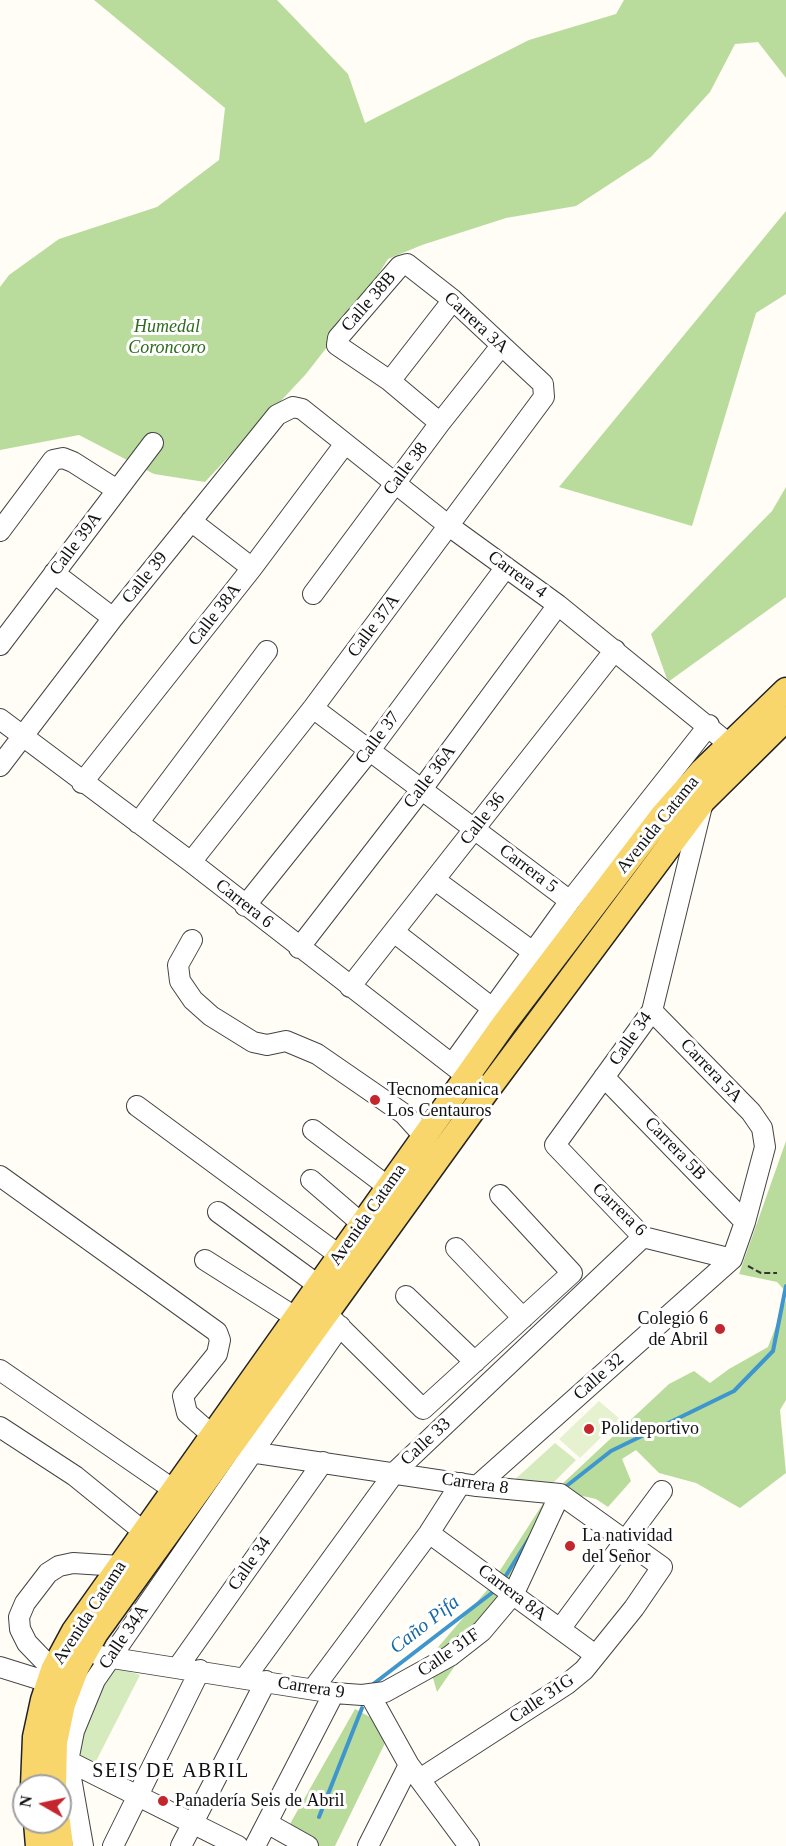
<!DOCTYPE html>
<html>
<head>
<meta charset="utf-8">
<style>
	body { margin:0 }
	#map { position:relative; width:786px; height:1846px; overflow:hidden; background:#fffdf5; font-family:"Times New Roman",serif }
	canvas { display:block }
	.north { position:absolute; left:12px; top:1774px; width:60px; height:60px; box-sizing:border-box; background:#fff; border:2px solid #a0a0a0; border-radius:50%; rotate:279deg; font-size:16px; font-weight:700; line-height:24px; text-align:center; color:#111 }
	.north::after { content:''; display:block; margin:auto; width:21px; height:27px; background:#c4262e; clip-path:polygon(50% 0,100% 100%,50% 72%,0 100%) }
</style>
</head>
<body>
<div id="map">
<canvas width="786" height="1846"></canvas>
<div class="north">N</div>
</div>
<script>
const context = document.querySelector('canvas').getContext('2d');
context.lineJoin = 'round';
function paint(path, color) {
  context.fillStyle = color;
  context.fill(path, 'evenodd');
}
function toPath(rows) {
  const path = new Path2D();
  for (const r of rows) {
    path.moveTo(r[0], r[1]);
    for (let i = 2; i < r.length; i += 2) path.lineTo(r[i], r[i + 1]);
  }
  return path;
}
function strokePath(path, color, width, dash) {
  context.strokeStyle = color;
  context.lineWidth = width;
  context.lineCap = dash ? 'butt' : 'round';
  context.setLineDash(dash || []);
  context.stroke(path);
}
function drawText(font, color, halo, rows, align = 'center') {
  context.font = font + ' "Times New Roman",serif';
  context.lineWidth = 6;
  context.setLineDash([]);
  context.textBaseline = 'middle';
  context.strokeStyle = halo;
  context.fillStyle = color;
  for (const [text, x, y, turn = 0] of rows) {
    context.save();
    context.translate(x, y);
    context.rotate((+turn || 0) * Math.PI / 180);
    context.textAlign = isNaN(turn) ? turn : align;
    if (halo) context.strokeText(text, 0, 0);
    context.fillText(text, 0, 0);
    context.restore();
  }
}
paint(toPath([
	[555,1443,576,1460,541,1495,501,1492],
	[113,1666,140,1675,92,1769,81,1765,80,1754,85,1726]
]), '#d5ebbd');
paint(toPath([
	[94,0,277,0,348,74,365,123,529,40,616,14,624,0,786,0,786,78,758,42,735,44,710,92,651,157,576,206,506,218,422,245,388,259,355,311,306,374,205,482,154,474,79,435,0,450,0,287,9,275,59,239,157,207,219,160,225,108],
	[786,211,786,294,756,313,692,526,559,487],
	[786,487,786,597,668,682,651,634,772,511],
	[786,1141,786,1292,777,1282,739,1274],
	[786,1300,786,1400,780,1410,786,1473,740,1508,696,1483,659,1473,636,1450,622,1459,631,1481,608,1507,596,1499,578,1495,569,1504,496,1625,463,1654,437,1692,431,1671,415,1674,488,1589,546,1499,669,1384,694,1371,710,1383,729,1369,768,1347],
	[355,1709,370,1717,386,1741,335,1846,317,1846,286,1831]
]), '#b9dc9c');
paint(toPath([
	[599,1401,620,1419,580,1458,559,1439]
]), '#e6f2cf');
strokePath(toPath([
	[564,1488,611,1451,734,1391,773,1351,786,1286],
	[505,1577,530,1537],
	[372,1685,497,1589],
	[319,1817,362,1708]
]), '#3f96cf', 4);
const minor = toPath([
	[390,381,453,300],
	[191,521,252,568],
	[0,531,53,460,63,458,73,462,117,490],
	[54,573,113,618],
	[313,594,440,423,501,346],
	[0,645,153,443],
	[313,708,570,901],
	[0,719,191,862,477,1084],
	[0,766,113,618,277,415,293,407,302,409,449,526,558,605,729,744],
	[82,783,252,568,344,445],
	[702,806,652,1011,555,1145,643,1237,732,1259],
	[138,823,267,651],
	[191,862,313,708,544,397,543,384,453,300,407,264,400,266,338,338,337,345,390,381,440,423],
	[435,880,533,952],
	[245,906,370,750,506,567],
	[394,932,492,1008],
	[192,940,178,965,180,981,193,1000,211,1016,253,1042,267,1045,286,1041,317,1054,404,1114,423,1135],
	[299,948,422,789,558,605],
	[350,987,615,650],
	[453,1063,570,901,709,725],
	[604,1077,745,1222],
	[137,1106,339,1255],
	[313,1130,387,1186],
	[0,1176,217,1332,220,1340,217,1354,183,1396,187,1413,212,1435],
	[311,1180,361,1223],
	[218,1212,318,1285],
	[456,1248,523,1318],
	[205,1260,295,1317],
	[406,1296,475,1362],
	[330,1317,423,1409,572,1273,500,1195],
	[0,1370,174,1490],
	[0,1427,75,1476,155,1541],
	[230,1449,477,1486,560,1494,662,1567,634,1608,584,1670,567,1684,420,1779],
	[477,1486,732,1259,745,1222,765,1147,762,1128,751,1112,652,1011],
	[429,1533,594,1654],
	[560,1629,662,1491],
	[100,1656,334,1693,362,1695,385,1692,450,1656,482,1631,514,1593,560,1494],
	[0,1667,48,1682],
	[178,1667,323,1462],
	[53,1670,27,1643,20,1629,19,1617,25,1603,48,1573,59,1566,73,1563,120,1566],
	[245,1678,395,1472,643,1237],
	[313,1689,429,1533,461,1483],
	[370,1695,409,1765,469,1846],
	[68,1761,238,1846],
	[267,1823,308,1846],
	[83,1846,68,1761,74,1731,95,1680,340,1326],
	[113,1846,200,1670],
	[181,1846,266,1681],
	[255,1846,334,1693],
	[368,1846,409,1765]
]);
const major = toPath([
	[33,1786,35,1737,43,1700,53,1670,74,1631,504,1024,662,816,701,772,786,690],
	[54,1786,55,1742,63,1704,77,1667,96,1633,486,1092,703,801,786,719],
	[36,1822,38,1846],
	[58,1822,61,1846]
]);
strokePath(minor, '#444', 22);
strokePath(major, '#222', 27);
strokePath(toPath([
	[748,1266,761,1273,777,1273]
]), '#333', 2, [6, 3]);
strokePath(minor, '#fff', 20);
strokePath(major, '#f9d66b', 24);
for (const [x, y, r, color] of [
	[375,1100,6,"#c4262e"],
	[720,1329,6,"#c4262e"],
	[589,1429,6,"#c4262e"],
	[570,1546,6,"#c4262e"],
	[163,1801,6,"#c4262e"]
]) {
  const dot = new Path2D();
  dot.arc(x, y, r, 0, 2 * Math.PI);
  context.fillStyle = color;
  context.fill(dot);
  strokePath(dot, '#fff', 2);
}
drawText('18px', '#111', '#fff', [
	["Calle 38B",369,302,-49],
	["Carrera 3A",476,323,43],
	["Calle 38",406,469,-53],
	["Calle 39A",76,544,-53],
	["Carrera 4",517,575,36],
	["Calle 39",145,578,-51],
	["Calle 38A",215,615,-52],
	["Calle 37A",374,626,-53],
	["Calle 37",378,738,-53],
	["Calle 36A",430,777,-53],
	["Calle 36",483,819,-52],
	["Avenida Catama",658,825,-51],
	["Carrera 5",528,869,37],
	["Carrera 6",244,904,38],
	["Calle 34",631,1039,-55],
	["Carrera 5A",711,1071,46],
	["Carrera 5B",675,1149,46],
	["Carrera 6",619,1210,44],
	["Avenida Catama",368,1215,-55],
	["Calle 32",599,1377,-42],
	["Calle 33",426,1442,-43],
	["Carrera 8",475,1484,8],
	["Calle 34",250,1564,-55],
	["Carrera 8A",512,1593,37],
	["Avenida Catama",90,1613,-57],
	["Calle 34A",124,1637,-56],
	["Calle 31F",449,1653,-35],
	["Carrera 9",311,1688,9],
	["Calle 31G",542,1699,-34]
]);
drawText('italic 18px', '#2f6b1f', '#fff', [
	["Humedal",167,327],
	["Coroncoro",167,348]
]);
drawText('18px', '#111', '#fff', [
	["Tecnomecanica",387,1090],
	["Los Centauros",387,1111],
	["Colegio 6",708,1319,"right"],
	["de Abril",708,1340,"right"],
	["Polideportivo",601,1429],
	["La natividad",582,1536],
	["del Señor",582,1557],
	["Panadería Seis de Abril",175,1801]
], 'left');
drawText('italic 20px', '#1768a6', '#fff', [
	["Caño Pifa",425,1625,-38]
]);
context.letterSpacing = '1.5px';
drawText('20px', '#111', '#fff', [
	["SEIS DE ABRIL",171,1772]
]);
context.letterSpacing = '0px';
</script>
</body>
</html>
